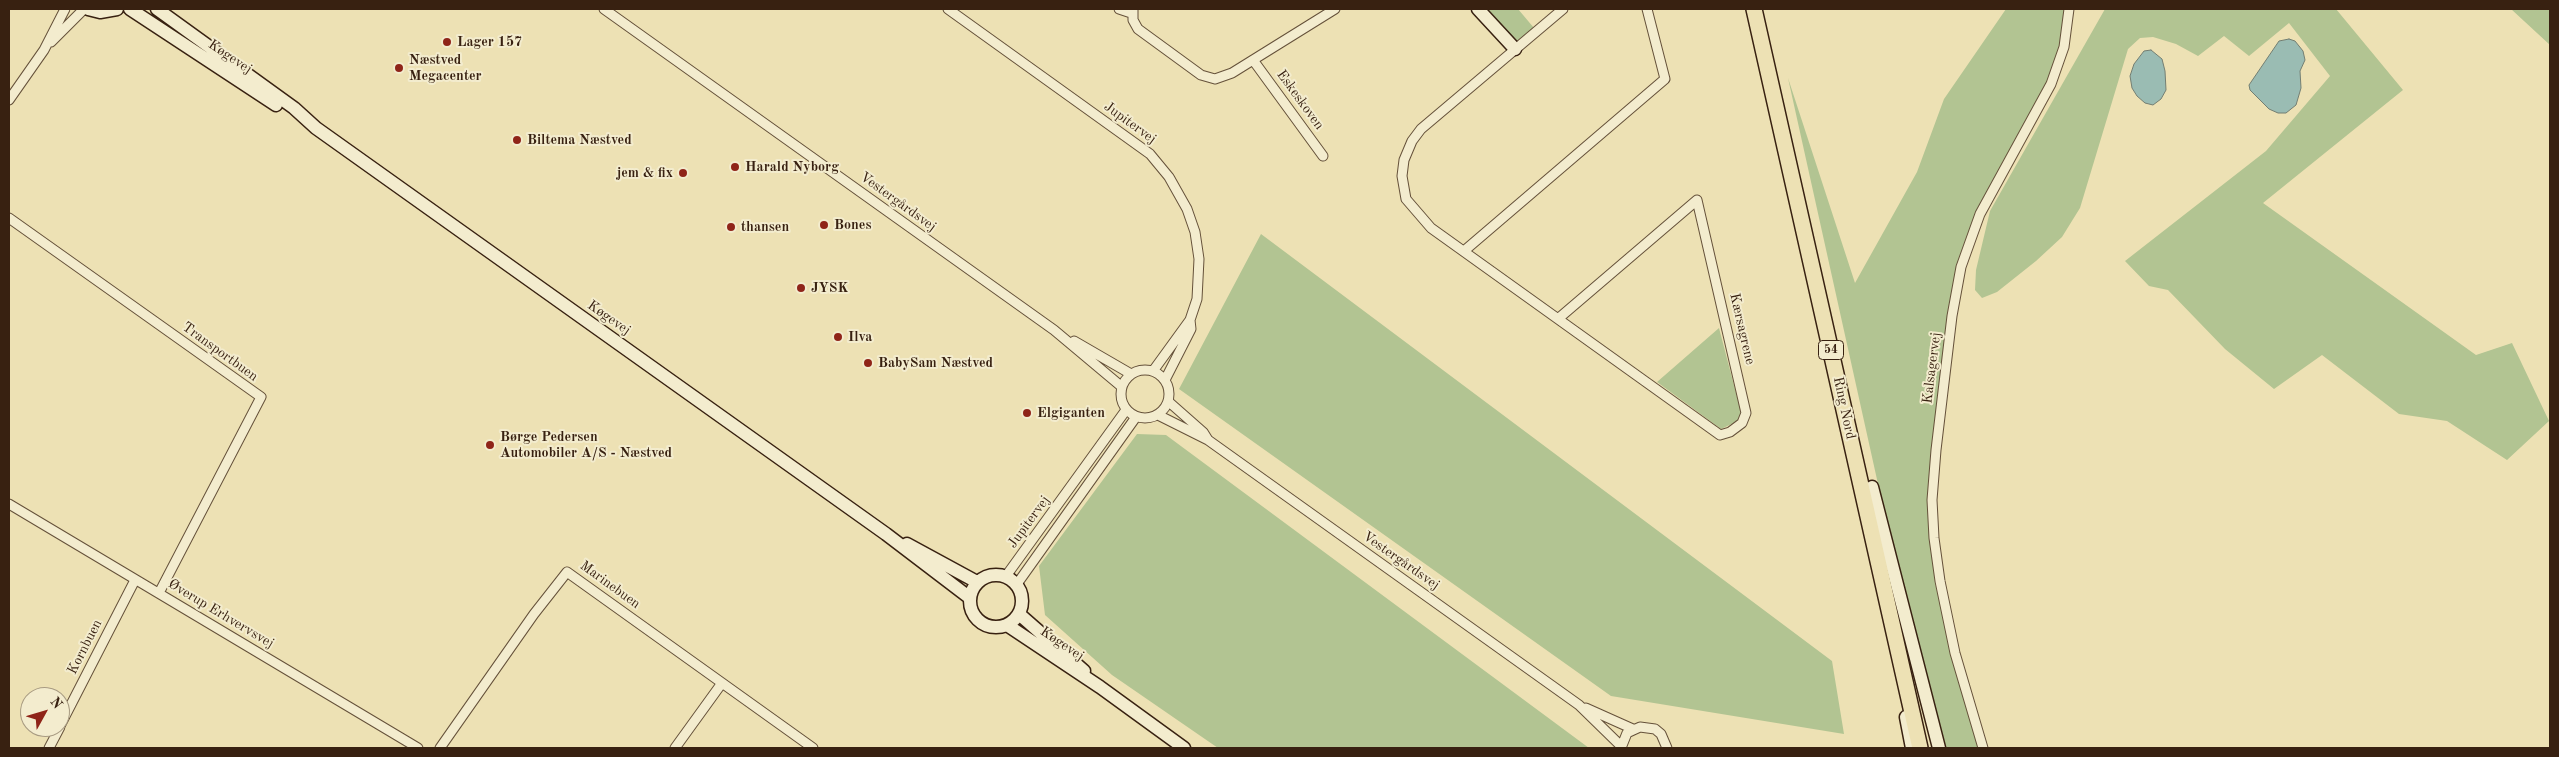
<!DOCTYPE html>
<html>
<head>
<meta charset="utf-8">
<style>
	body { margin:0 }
	#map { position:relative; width:2559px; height:757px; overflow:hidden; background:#ede1b4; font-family:"Old Standard TT",serif }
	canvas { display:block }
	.frame { position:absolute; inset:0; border:10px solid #382111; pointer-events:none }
	.north { position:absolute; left:20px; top:687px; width:50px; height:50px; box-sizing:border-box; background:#f3ecce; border:1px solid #a89b82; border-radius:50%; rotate:51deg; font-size:14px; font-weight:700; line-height:20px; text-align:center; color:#382111 }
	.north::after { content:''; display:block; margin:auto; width:18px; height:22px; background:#8f2418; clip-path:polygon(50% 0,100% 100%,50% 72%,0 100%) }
</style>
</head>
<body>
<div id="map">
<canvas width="2559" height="757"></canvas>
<div class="frame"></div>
<div class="north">N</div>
</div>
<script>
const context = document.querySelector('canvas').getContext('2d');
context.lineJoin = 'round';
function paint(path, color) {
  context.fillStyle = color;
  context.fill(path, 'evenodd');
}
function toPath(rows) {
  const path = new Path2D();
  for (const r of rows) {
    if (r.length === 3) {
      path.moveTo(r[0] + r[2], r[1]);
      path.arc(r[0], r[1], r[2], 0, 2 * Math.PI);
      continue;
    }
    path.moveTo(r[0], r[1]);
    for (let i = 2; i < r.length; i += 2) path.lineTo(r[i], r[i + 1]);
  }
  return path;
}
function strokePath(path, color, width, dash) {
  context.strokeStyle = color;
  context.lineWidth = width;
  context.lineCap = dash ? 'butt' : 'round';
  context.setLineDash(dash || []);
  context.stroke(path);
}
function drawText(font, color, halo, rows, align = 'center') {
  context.font = font + ' "Old Standard TT",serif';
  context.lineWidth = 4;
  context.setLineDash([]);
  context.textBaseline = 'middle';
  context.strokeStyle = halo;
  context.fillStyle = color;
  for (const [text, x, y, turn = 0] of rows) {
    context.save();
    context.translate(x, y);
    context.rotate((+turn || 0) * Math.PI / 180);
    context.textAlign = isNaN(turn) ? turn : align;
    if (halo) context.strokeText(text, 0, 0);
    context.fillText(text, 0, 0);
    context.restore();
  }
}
paint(toPath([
	[1486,9,1518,9,1534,28,1516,44],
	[2006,9,2065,9,2065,12,2060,46,2047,84,1977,213,1956,269,1927,502,1935,583,1978,748,1946,748,1878,484,1788,78,1855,283,1917,172,1944,99],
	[2105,9,2336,9,2403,90,2263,203,2476,355,2512,343,2549,421,2507,460,2447,421,2399,414,2322,355,2274,389,2225,349,2168,290,2149,286,2125,261,2266,151,2330,76,2289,23,2249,56,2224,36,2198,56,2176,44,2153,37,2140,38,2128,49,2080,208,2062,237,2036,261,1997,292,1982,298,1975,290,1976,270,1990,211],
	[2511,9,2550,9,2550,45],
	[1261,234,1832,661,1844,734,1611,696,1179,389],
	[1719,328,1741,412,1738,421,1721,429,1657,382],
	[1137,434,1166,435,1589,748,1218,748,1112,675,1045,615,1039,566]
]), '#b2c492');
const water = toPath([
	[2289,39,2295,41,2303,51,2305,60,2300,71,2301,88,2296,105,2286,113,2278,113,2269,109,2250,90,2249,85,2279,41,2289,39],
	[2151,50,2162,59,2165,71,2166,90,2161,99,2153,105,2145,103,2137,96,2132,88,2130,76,2134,64,2144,51,2151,50]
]);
paint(water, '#9abcb3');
strokePath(water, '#737e72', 1);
const street = toPath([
	[604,9,1054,330,1122,387],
	[948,9,1150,154,1169,177,1187,209,1195,232,1199,259,1197,299,1190,320,1191,329,1165,380],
	[1119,9,1131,13],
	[1133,9,1133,20,1138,29,1201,75,1215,79,1232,73,1335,9],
	[51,42,84,9],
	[1253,60,1323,156],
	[9,100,44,50,65,9],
	[9,218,261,397,159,593],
	[1464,251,1665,79,1647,9],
	[1559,318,1697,200,1746,413,1742,423,1730,432,1720,435,1431,228,1406,199,1402,176,1404,160,1412,141,1421,129,1563,9],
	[1074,341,1131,374],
	[1145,394,24],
	[1153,371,1190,320],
	[1169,402,1203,432,1208,440],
	[1158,415,1208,440,1579,705,1621,746],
	[9,504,418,748],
	[1006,576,1126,410],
	[1017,584,1136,417],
	[1586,708,1633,729],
	[60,726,135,580],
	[49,748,60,727],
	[440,748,534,614,567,572,813,748],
	[675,748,722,683],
	[1621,748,1627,733,1640,727,1655,729,1661,734,1667,748],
	[1983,748,1955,653,1940,581,1934,538,1932,500,1936,450,1952,316,1961,267,1980,214,2051,84,2064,47,2069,9]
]);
const secondary = toPath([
	[88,9,100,12,117,9],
	[130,9,276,105],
	[157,9,294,108,316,128,886,534,970,598],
	[1478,9,1515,49],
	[1872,487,1939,748],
	[907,544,977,582],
	[996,601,26],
	[1019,614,1084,671],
	[1007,625,1100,687,1184,748],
	[1906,717,1912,748]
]);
const highway = toPath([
	[1754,9,1920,748]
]);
strokePath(street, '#65513a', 11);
strokePath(secondary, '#382111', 15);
strokePath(highway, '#382111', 18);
strokePath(street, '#f3ecce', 9);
strokePath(secondary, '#f3ecce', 12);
strokePath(highway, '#ede1b4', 15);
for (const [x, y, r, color] of [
	[447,42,5,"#8f2418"],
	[399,68,5,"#8f2418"],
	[517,140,5,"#8f2418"],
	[735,167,5,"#8f2418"],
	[683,173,5,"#8f2418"],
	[824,225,5,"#8f2418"],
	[731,227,5,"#8f2418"],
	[801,288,5,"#8f2418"],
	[838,337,5,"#8f2418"],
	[868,363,5,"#8f2418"],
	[1027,413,5,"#8f2418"],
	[490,445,5,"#8f2418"]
]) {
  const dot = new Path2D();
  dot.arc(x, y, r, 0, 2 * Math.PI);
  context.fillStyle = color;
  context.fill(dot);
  strokePath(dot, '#f3ecce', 2);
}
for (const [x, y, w] of [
	[1831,350,25]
]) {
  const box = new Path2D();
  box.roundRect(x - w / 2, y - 9.5, w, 19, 4);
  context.fillStyle = '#f3ecce';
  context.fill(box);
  strokePath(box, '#382111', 1);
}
drawText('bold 12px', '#382111', null, [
	["54",1831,350]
]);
drawText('bold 14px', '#382111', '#f3ecce', [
	["Lager 157",457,42],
	["Næstved",409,60],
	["Megacenter",409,76],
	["Biltema Næstved",527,140],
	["Harald Nyborg",745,167],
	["jem & fix",673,173,"right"],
	["Bones",834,225],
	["thansen",741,227],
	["JYSK",811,288],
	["Ilva",848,337],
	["BabySam Næstved",878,363],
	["Elgiganten",1037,413],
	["Børge Pedersen",500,437],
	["Automobiler A/S - Næstved",500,453]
], 'left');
drawText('14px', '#382111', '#f3ecce', [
	["Køgevej",230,57,34],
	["Eskeskoven",1300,100,54],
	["Jupitervej",1130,123,36],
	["Vestergårdsvej",898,202,36],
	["Køgevej",609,318,35],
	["Kærsagrene",1742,329,77],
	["Transportbuen",220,352,36],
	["Kalsagervej",1932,368,-83],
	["Ring Nord",1844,408,78],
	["Jupitervej",1029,522,-54],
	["Vestergårdsvej",1401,561,35],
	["Marinebuen",610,585,36],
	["Øverup Erhvervsvej",221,614,31],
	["Køgevej",1062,644,34],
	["Kornbuen",85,647,-63]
]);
</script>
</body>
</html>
